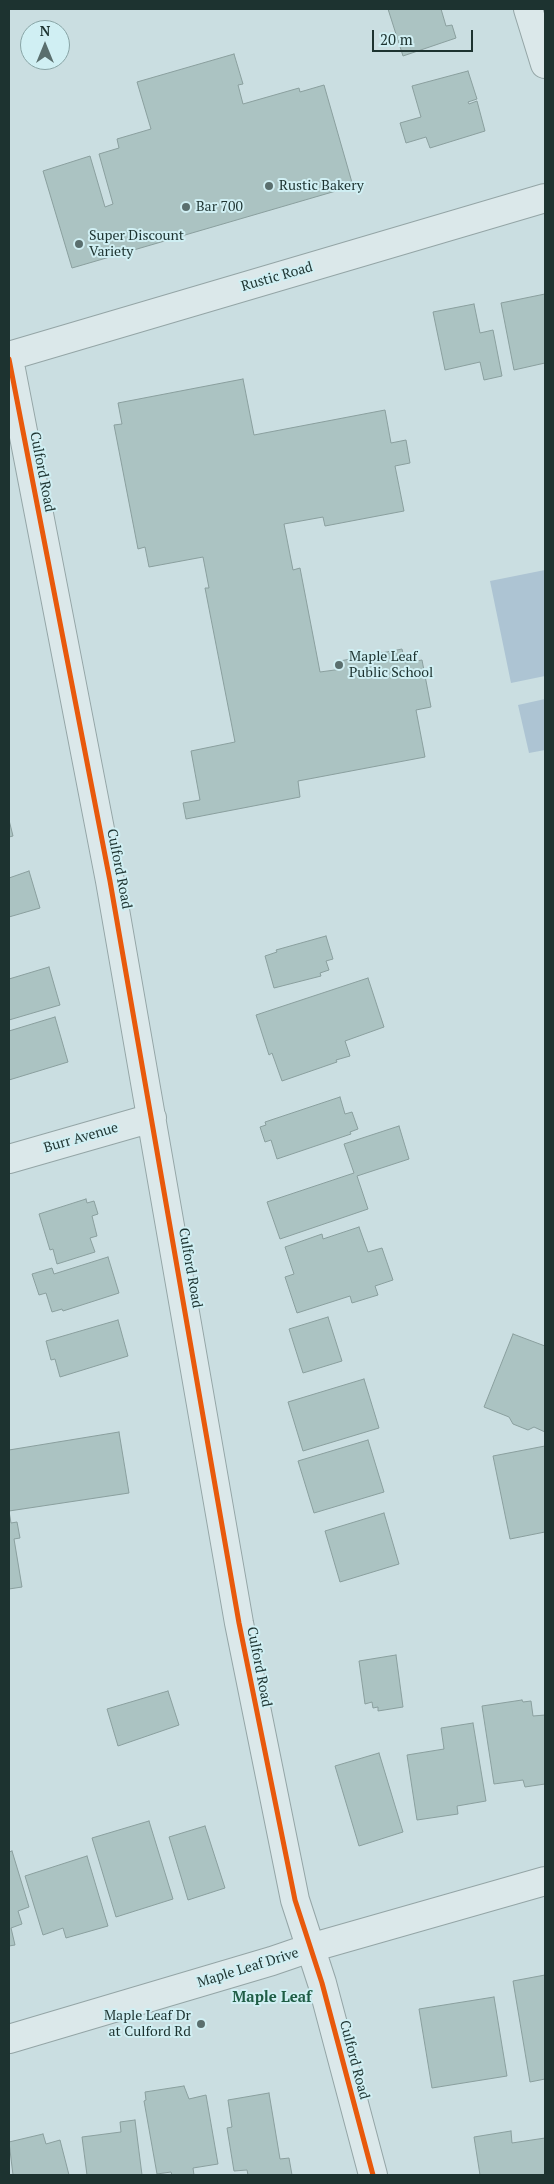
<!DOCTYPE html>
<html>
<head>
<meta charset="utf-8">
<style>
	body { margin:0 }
	#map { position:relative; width:554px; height:2184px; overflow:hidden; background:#cadee1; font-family:"PT Serif",serif }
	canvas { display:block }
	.frame { position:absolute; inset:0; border:10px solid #1d3330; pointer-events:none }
	.north { position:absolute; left:20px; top:20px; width:50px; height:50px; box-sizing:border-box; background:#d0eff3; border:1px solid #88a4a5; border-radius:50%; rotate:0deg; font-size:14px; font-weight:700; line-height:20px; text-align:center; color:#1d3330 }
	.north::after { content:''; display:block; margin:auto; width:18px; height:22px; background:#5a6f6e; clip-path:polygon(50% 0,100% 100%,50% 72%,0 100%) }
	.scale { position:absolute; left:372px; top:30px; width:101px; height:22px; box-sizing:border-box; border:2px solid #1d3330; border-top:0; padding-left:6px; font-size:15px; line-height:18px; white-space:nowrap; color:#1d3330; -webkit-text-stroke:4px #d0eff3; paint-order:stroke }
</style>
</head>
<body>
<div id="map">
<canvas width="554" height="2184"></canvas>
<div class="frame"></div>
<div class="north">N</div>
<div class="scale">20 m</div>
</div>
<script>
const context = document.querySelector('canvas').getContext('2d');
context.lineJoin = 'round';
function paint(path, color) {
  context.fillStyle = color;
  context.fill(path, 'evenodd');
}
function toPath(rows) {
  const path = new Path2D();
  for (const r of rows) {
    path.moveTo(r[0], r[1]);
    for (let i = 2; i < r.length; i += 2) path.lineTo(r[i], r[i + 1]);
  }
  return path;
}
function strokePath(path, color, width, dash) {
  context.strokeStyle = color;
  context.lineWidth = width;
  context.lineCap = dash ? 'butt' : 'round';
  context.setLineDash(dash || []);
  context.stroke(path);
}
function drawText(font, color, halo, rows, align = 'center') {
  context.font = font + ' "PT Serif",serif';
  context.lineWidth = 4;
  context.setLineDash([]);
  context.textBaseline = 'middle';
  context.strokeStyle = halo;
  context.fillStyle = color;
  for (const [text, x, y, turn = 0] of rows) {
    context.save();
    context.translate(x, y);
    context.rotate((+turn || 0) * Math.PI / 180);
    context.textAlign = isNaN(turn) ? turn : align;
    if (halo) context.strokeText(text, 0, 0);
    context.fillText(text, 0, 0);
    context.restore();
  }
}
paint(toPath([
	[545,570,545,676,511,683,490,581],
	[545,699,545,750,529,753,518,705]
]), '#adc4d3');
const building = toPath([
	[388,9,443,9,441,9,446,26,452,25,456,38,403,56,388,9],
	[234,54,243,84,238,85,243,104,299,88,300,92,324,85,353,186,72,268,43,171,90,156,105,207,113,204,99,154,119,148,117,139,151,129,137,82,234,54],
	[468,71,477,99,468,102,469,104,477,101,485,131,430,148,426,137,406,143,400,123,421,117,412,86,468,71],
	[545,294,545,363,514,370,501,303,545,294],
	[474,304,480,333,493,330,502,376,484,380,480,362,445,370,433,312,474,304],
	[243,379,254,435,385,410,391,443,406,440,410,463,395,466,404,511,325,526,323,517,284,524,293,570,300,568,320,672,342,669,340,661,402,649,405,663,422,660,431,707,416,710,425,757,298,781,300,797,186,819,183,803,200,800,191,751,235,742,205,588,209,588,203,557,149,567,145,547,138,549,114,425,122,424,118,403,243,379],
	[9,820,13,836,9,837,9,820],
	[29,871,40,908,9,917,9,878,29,871],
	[326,936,333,959,326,961,329,970,320,973,321,976,274,988,265,956,277,952,276,950,326,936],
	[49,967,60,1005,9,1020,9,979,49,967],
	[368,978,384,1027,345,1041,350,1056,336,1060,337,1062,282,1081,272,1053,269,1055,256,1015,368,978],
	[55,1017,68,1062,9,1080,9,1031,55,1017],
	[340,1097,345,1114,352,1112,358,1129,350,1132,351,1134,277,1159,271,1140,265,1142,260,1127,266,1125,265,1122,340,1097],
	[399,1126,409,1159,357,1176,368,1209,280,1239,267,1202,354,1173,344,1144,399,1126],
	[86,1199,87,1203,94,1201,98,1214,92,1216,97,1236,90,1238,95,1252,57,1264,53,1249,50,1250,39,1214,86,1199],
	[359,1227,368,1252,382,1248,393,1280,375,1286,378,1295,352,1303,350,1296,297,1313,285,1277,294,1274,285,1247,322,1234,323,1239,359,1227],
	[108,1257,119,1293,63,1311,62,1309,52,1312,46,1293,39,1295,32,1274,52,1268,54,1274,108,1257],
	[328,1317,342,1361,303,1373,289,1329,328,1317],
	[118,1320,128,1356,60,1377,55,1359,51,1360,46,1341,118,1320],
	[513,1334,545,1346,545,1432,534,1427,528,1430,513,1424,509,1417,484,1407,513,1334],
	[364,1379,379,1428,303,1451,288,1402,364,1379],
	[119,1432,129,1493,9,1511,11,1523,17,1522,20,1538,14,1539,22,1587,9,1589,9,1450,119,1432],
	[368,1440,384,1492,314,1513,298,1461,368,1440],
	[545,1446,545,1532,510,1539,493,1456,545,1446],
	[384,1513,399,1564,340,1582,325,1531,384,1513],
	[396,1655,403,1707,378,1711,378,1707,373,1708,372,1702,365,1704,359,1661,396,1655],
	[168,1691,179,1725,118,1746,107,1709,168,1691],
	[522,1700,523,1702,531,1701,533,1716,545,1715,545,1784,525,1787,523,1780,494,1784,482,1706,522,1700],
	[473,1723,486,1801,457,1806,458,1814,417,1820,407,1755,444,1749,441,1728,473,1723],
	[379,1753,403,1832,359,1846,335,1766,379,1753],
	[149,1821,173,1899,116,1917,92,1838,149,1821],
	[205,1826,225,1888,188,1900,169,1837,205,1826],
	[12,1851,29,1907,18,1911,22,1924,11,1928,15,1945,9,1946,9,1852,12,1851],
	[87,1856,108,1926,66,1938,63,1928,43,1935,25,1876,87,1856],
	[545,1975,545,2079,530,2082,513,1981,545,1975],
	[494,1997,507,2076,432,2088,419,2009,494,1997],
	[184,2086,189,2099,206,2095,218,2164,193,2168,194,2175,172,2175,171,2172,157,2174,144,2101,146,2100,145,2092,184,2086],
	[269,2093,280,2159,289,2158,292,2175,248,2175,247,2170,234,2171,227,2128,232,2127,228,2100,269,2093],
	[135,2120,142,2175,87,2175,82,2137,121,2132,120,2122,135,2120],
	[511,2131,512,2143,545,2138,545,2175,480,2175,474,2137,511,2131],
	[43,2134,46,2144,60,2140,69,2175,13,2175,9,2142,43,2134]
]);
paint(building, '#abc3c2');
strokePath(building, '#8a9f9e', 1);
const minor = toPath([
	[528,9,545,64],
	[9,356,545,198],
	[9,359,110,881,239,1623,295,1900,322,1983,373,2175],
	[9,1159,152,1118],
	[9,2039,272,1961,310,1948,545,1881]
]);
strokePath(minor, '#94a5a6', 30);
strokePath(minor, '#dbe8ea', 28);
strokePath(toPath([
	[9,359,110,881,239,1623,295,1900,322,1983,373,2175]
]), '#e8590c', 5);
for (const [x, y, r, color] of [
	[269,186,5,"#5a6f6e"],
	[186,207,5,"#5a6f6e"],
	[79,244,5,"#5a6f6e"],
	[339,665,5,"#5a6f6e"],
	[201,2024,5,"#5a6f6e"]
]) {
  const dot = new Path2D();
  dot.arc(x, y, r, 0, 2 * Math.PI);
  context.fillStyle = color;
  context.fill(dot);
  strokePath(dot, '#d0eff3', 2);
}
drawText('14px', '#1d3330', '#d0eff3', [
	["Rustic Bakery",279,186],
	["Bar 700",196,207],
	["Super Discount",89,236],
	["Variety",89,252],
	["Maple Leaf",349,657],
	["Public School",349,673],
	["Maple Leaf Dr",191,2016,"right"],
	["at Culford Rd",191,2032,"right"]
], 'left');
drawText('14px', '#1d3330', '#d0eff3', [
	["Rustic Road",277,277,-16],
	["Culford Road",42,472,79],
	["Culford Road",119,869,79],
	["Burr Avenue",81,1138,-16],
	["Culford Road",190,1268,80],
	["Culford Road",259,1667,79],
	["Maple Leaf Drive",248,1968,-17],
	["Culford Road",354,2060,75]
]);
drawText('bold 15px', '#1f5d45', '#d0eff3', [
	["Maple Leaf",272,1998]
]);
</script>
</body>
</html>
